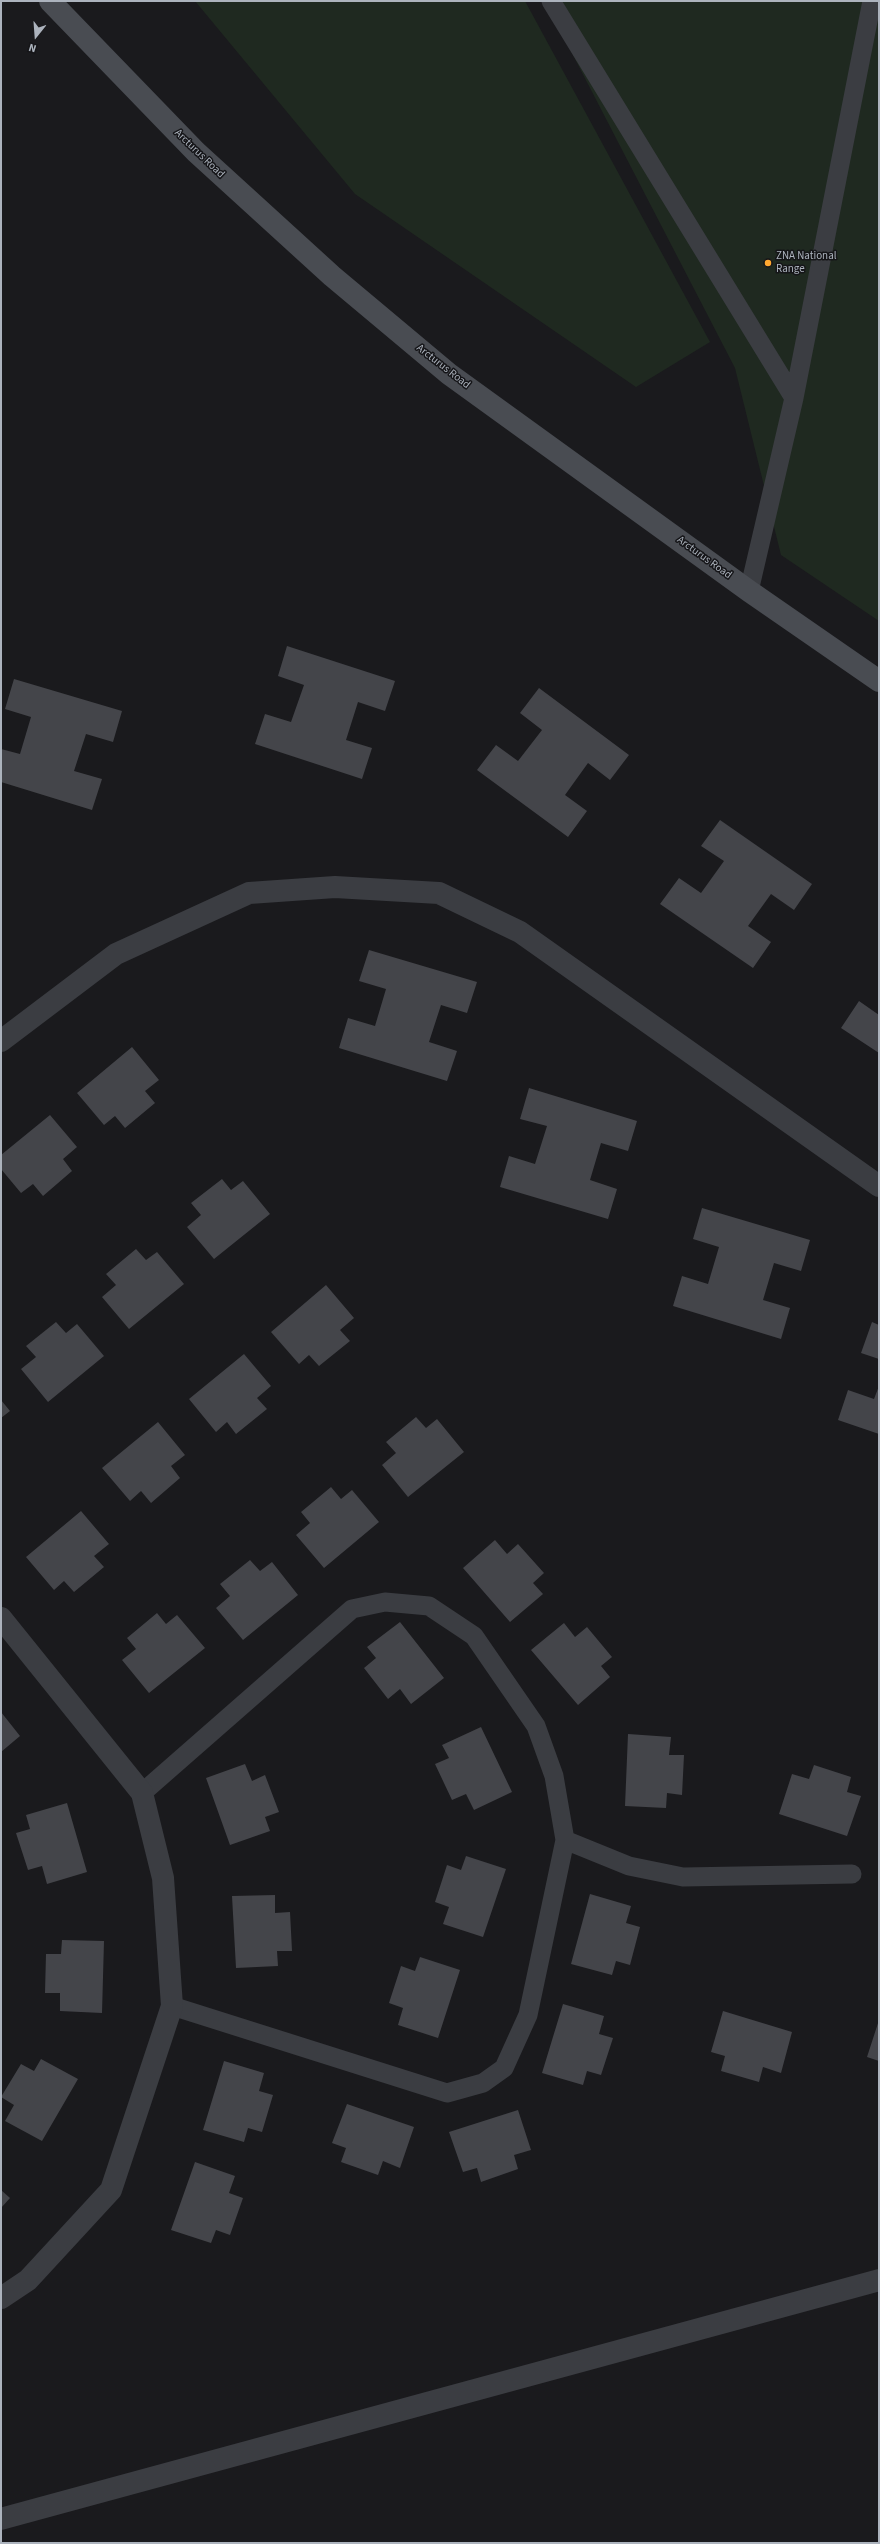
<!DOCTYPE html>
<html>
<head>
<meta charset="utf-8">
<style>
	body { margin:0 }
	#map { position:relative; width:880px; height:2544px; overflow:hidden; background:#1a1a1d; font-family:"Source Sans 3",sans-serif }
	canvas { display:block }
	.frame { position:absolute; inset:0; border:2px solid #acb3bd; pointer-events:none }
	.north { position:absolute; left:16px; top:16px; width:40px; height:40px; -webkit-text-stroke:3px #151518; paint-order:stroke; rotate:197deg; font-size:11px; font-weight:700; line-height:16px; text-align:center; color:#acb3bd }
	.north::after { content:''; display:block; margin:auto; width:14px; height:18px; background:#acb3bd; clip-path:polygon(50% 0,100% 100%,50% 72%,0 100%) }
</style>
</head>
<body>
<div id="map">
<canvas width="880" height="2544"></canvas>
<div class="frame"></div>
<div class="north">N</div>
</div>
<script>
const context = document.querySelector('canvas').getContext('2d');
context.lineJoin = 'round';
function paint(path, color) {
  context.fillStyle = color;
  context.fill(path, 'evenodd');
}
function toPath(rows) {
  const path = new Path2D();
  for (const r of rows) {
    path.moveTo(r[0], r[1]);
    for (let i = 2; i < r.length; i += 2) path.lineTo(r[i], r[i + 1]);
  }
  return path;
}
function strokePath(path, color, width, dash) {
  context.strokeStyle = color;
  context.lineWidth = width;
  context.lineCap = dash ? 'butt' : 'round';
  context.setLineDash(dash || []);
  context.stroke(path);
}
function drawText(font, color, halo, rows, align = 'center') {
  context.font = font + ' "Source Sans 3",sans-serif';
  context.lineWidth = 3;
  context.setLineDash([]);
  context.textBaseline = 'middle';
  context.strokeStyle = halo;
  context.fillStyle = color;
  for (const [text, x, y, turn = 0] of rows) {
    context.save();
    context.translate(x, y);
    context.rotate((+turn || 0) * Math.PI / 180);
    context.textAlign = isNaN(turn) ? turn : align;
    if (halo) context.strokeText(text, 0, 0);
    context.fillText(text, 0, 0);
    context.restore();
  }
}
paint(toPath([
	[195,1,525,1,710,342,636,387,355,194],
	[545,1,879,1,879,621,781,555,735,368]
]), '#1f2920');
paint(toPath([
	[287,646,395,681,385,711,358,702,346,740,372,748,362,779,255,744,265,714,291,722,304,685,278,676],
	[14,679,122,711,113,742,86,734,74,771,102,779,92,810,1,782,1,749,20,754,31,717,5,709],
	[539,688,629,755,610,780,588,763,565,795,587,811,568,837,477,770,496,745,518,761,542,730,520,713],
	[720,820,812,884,794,910,771,894,748,926,771,942,753,968,660,904,679,878,701,893,724,861,701,846],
	[369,950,477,982,467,1013,441,1005,429,1042,457,1051,447,1081,339,1048,348,1018,375,1026,386,989,359,981],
	[859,1001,879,1015,879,1053,841,1028],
	[132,1047,159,1080,145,1091,155,1103,125,1128,115,1116,104,1125,77,1093],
	[529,1088,637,1121,628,1151,601,1143,590,1180,617,1189,608,1219,500,1187,509,1156,535,1164,547,1126,520,1119],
	[50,1115,77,1147,63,1159,72,1171,43,1196,33,1184,21,1193,1,1169,1,1155],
	[222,1179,231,1190,243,1181,270,1214,214,1259,187,1227,201,1215,191,1203],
	[702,1208,810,1240,801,1271,774,1263,763,1300,790,1308,781,1339,673,1306,682,1276,708,1284,719,1247,693,1239],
	[136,1249,146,1260,157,1252,184,1284,129,1329,102,1297,116,1285,106,1274],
	[326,1285,354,1318,340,1330,350,1341,319,1366,309,1355,299,1364,271,1332],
	[56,1322,66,1333,77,1324,104,1356,48,1402,21,1369,36,1357,26,1346],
	[872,1322,879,1325,879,1359,861,1353],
	[244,1354,271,1386,257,1398,267,1409,236,1434,227,1422,216,1432,189,1399],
	[879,1386,879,1434,838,1420,848,1390,874,1399],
	[1,1400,10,1411,1,1418],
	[416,1417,426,1428,437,1419,464,1452,408,1497,382,1465,396,1453,386,1442],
	[158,1422,185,1455,171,1466,180,1478,151,1503,141,1491,130,1501,102,1468],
	[331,1487,341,1499,352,1490,379,1522,324,1568,296,1535,310,1523,301,1512],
	[81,1511,109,1544,94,1556,104,1567,74,1592,64,1581,54,1590,26,1557],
	[495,1540,507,1554,518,1544,544,1573,533,1583,543,1594,510,1622,463,1568],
	[250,1560,260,1571,272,1562,298,1595,243,1640,216,1608,230,1596,220,1584],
	[157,1613,166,1624,177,1615,205,1648,149,1693,122,1660,136,1649,127,1638],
	[400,1622,444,1678,411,1704,400,1689,388,1699,364,1668,376,1658,367,1647],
	[564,1623,575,1637,587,1627,612,1657,601,1666,610,1677,578,1705,531,1650],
	[1,1712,20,1736,1,1752],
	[481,1727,512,1792,474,1810,466,1794,452,1800,435,1764,449,1758,442,1745],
	[628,1734,671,1737,669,1755,684,1755,682,1795,667,1793,666,1808,625,1806],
	[245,1764,252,1781,265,1775,279,1812,265,1817,270,1831,230,1845,206,1778],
	[814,1765,851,1777,847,1792,861,1796,847,1836,779,1814,792,1774,809,1779],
	[67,1803,87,1872,47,1884,42,1866,28,1870,16,1833,30,1829,26,1815],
	[466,1856,506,1869,483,1937,443,1924,449,1907,435,1902,447,1865,461,1870],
	[590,1894,631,1906,626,1923,640,1927,630,1965,616,1961,612,1975,571,1964],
	[275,1895,275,1913,290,1912,292,1951,277,1951,278,1966,236,1968,232,1896],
	[62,1940,104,1941,102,2013,60,2011,60,1993,45,1993,46,1954,61,1954],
	[420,1957,460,1970,438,2038,398,2025,403,2008,389,2003,401,1966,415,1971],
	[563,2004,604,2016,599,2034,613,2038,601,2075,587,2071,583,2085,542,2073],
	[723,2011,792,2032,781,2073,763,2067,759,2082,721,2071,725,2056,711,2052],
	[879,2020,879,2061,867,2057],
	[41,2059,78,2079,42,2141,5,2121,14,2105,1,2097,21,2064,34,2071],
	[224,2061,264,2073,259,2091,273,2095,262,2132,248,2128,244,2142,203,2130],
	[347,2104,414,2127,400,2168,383,2161,378,2175,341,2162,346,2148,332,2143],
	[518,2110,531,2150,514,2155,518,2169,481,2182,477,2168,463,2172,449,2132],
	[195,2162,235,2176,229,2193,243,2198,230,2235,216,2230,211,2243,171,2230],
	[1,2190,10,2198,1,2208]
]), '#44454a');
strokePath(toPath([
	[551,1,794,398,749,591],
	[794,398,872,1],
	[142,1793,352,1609,385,1602,429,1606,474,1636,536,1726,554,1776,565,1840,528,2015,504,2068,483,2083,447,2093,172,2006],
	[565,1840,629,1866,683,1877,852,1874]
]), '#3b3d42', 19);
strokePath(toPath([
	[1,1041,116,954,249,893,335,887,439,893,520,932,879,1186],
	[1,1618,142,1793,163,1878,172,2006,111,2190,28,2280,1,2298],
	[1,2519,879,2280]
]), '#3b3d42', 22);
strokePath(toPath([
	[50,1,196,152,332,276,449,374,749,591,879,681]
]), '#494c52', 22);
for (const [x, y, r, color] of [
	[768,263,4,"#ffa830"]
]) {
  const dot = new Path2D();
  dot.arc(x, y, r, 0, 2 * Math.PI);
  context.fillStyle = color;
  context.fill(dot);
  strokePath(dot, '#151518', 1.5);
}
drawText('11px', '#acb3bd', '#151518', [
	["Arcturus Road",199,154,44],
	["Arcturus Road",443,367,38],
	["Arcturus Road",704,558,36]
]);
drawText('11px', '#acb3bd', '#151518', [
	["ZNA National",776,257],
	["Range",776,270]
], 'left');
</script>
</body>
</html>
